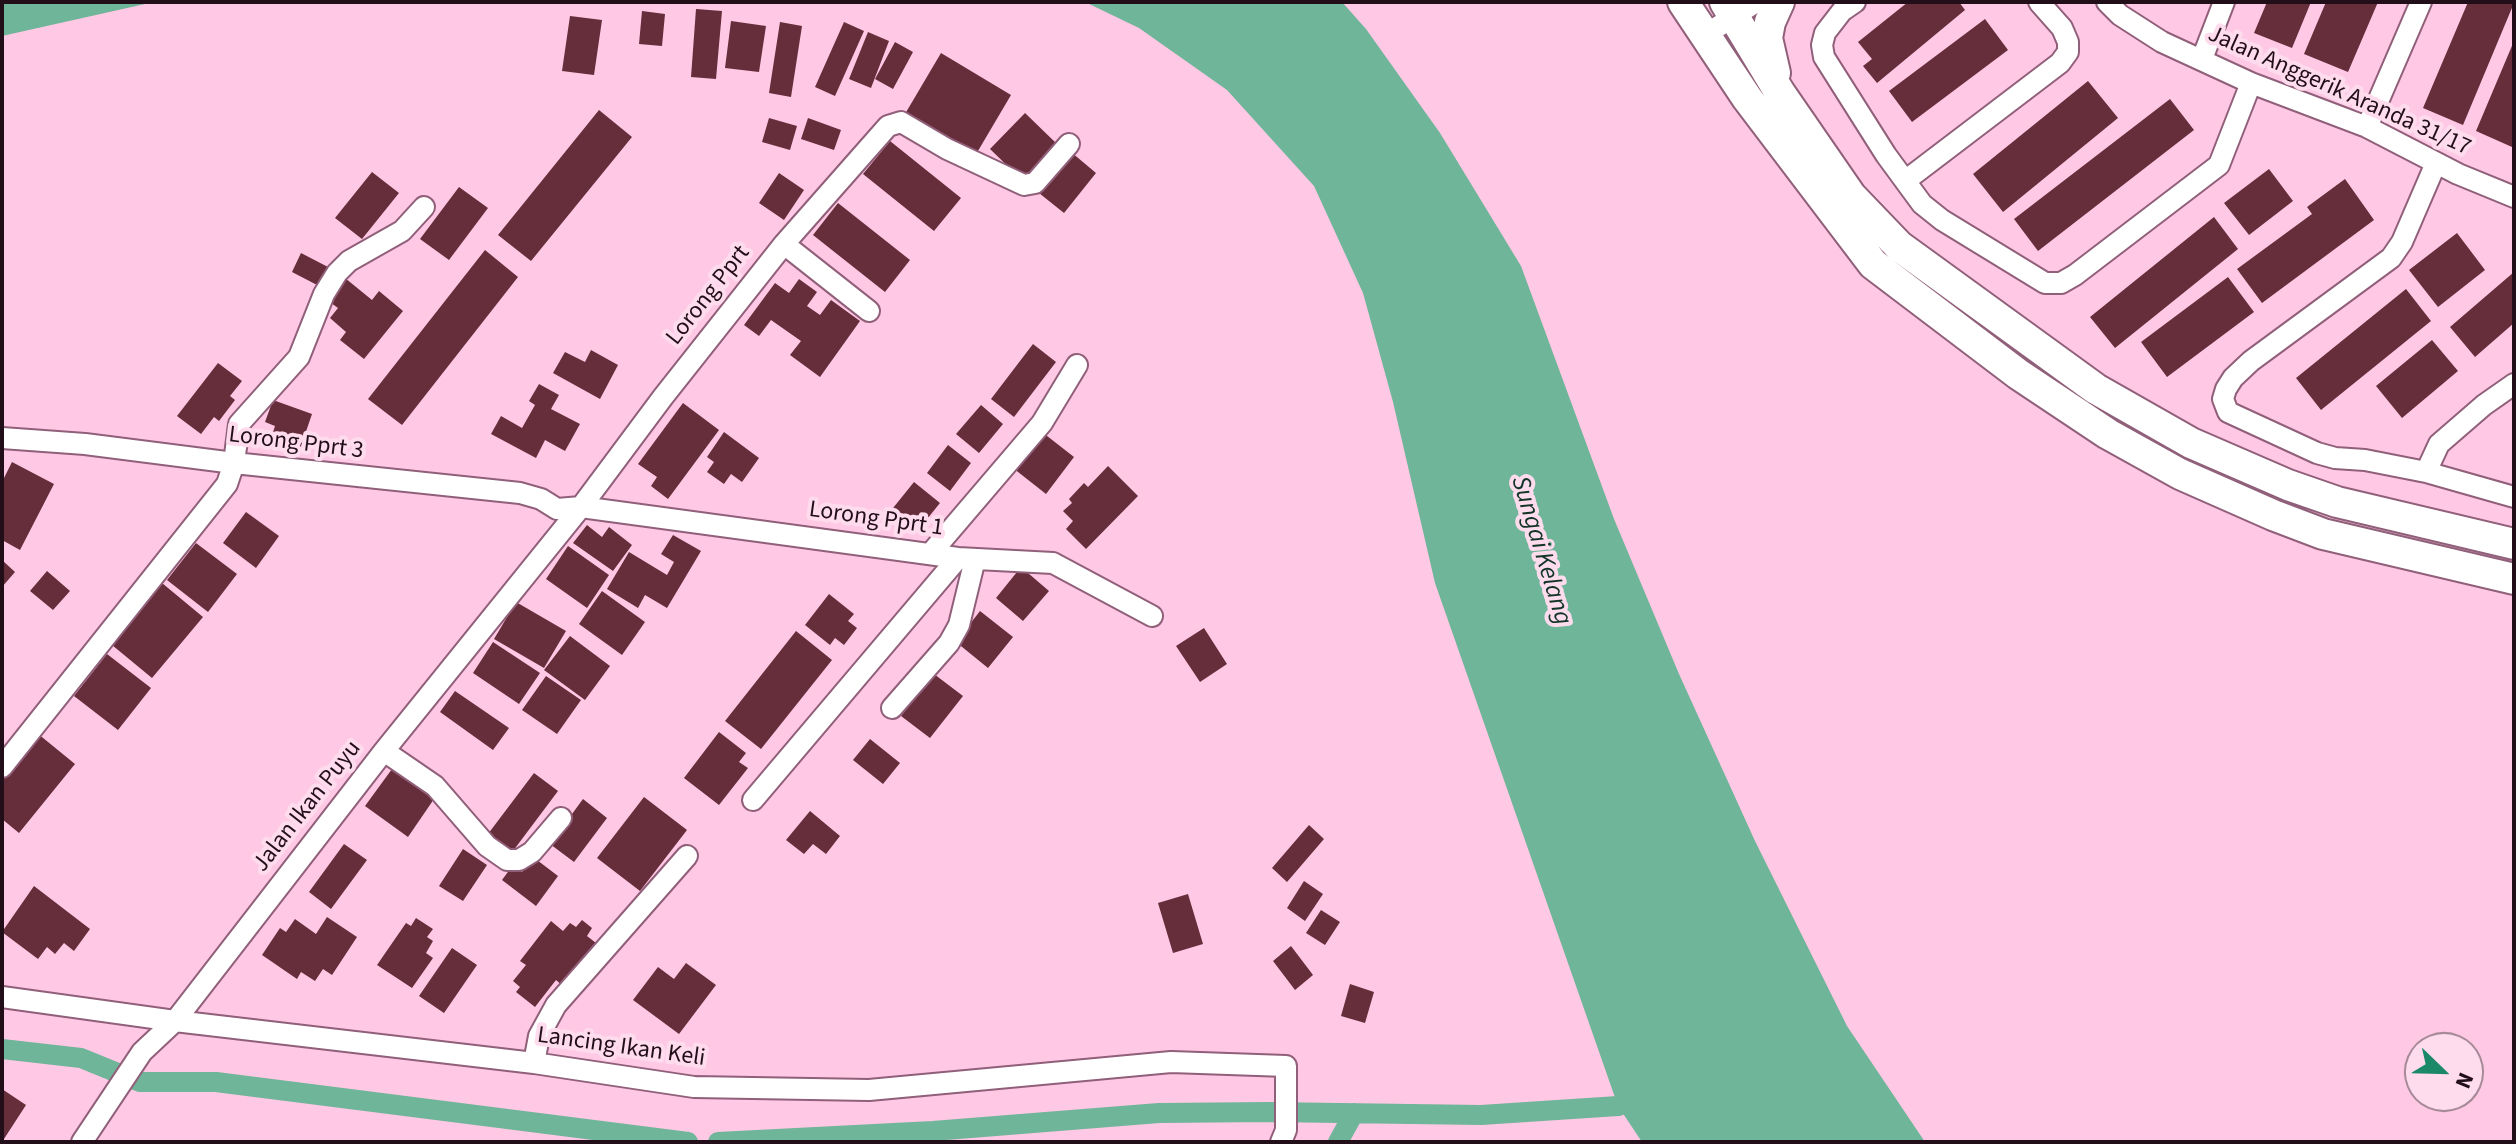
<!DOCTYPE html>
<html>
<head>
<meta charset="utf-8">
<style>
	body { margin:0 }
	#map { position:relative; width:2516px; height:1144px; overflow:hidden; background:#ffc8e4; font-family:"Source Sans 3",sans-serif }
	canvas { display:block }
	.frame { position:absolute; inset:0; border:4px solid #210e18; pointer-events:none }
	.north { position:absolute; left:2404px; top:1032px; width:80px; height:80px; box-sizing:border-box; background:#fedced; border:2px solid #a68a98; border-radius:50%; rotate:113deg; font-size:22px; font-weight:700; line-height:32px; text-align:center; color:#210e18 }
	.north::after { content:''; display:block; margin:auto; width:28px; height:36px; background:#1b8867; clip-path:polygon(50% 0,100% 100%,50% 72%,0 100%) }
</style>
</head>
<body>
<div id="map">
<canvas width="2516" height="1144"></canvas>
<div class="frame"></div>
<div class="north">N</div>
</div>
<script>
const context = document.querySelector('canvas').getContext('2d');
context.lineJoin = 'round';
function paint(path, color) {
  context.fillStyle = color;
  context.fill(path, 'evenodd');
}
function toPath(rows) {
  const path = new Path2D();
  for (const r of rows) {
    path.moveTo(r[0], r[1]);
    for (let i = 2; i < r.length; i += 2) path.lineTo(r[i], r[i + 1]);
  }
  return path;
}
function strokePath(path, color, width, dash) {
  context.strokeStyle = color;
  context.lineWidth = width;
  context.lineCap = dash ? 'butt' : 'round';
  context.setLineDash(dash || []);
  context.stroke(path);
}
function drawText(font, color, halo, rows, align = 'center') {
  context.font = font + ' "Source Sans 3",sans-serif';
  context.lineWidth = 8;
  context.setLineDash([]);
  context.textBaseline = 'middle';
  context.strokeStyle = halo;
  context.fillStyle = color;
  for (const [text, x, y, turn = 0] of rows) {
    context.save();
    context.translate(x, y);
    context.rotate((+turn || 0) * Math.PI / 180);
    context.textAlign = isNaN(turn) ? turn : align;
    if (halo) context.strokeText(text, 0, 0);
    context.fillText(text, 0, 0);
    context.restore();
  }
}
paint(toPath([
	[2,2,154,2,2,36],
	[1085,2,1342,2,1366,29,1440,133,1521,266,1614,519,1679,674,1755,841,1847,1026,1925,1142,1642,1142,1618,1106,1435,583,1393,402,1363,293,1314,186,1227,90,1139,28]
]), '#6fb599');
strokePath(toPath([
	[2,1049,81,1058,140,1082,216,1082,688,1142],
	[718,1142,933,1131,1159,1113,1269,1112,1481,1115,1618,1106,1643,1097],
	[1338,1142,1354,1113]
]), '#6fb599', 20);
paint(toPath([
	[1908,2,1959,2,1965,10,1877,83,1863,66,1872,59,1858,42],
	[2267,2,2311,2,2292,48,2254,33],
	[2326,2,2378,2,2348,72,2304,54],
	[2468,2,2514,3,2463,125,2423,108],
	[696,9,722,11,716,79,691,77],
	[642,11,665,14,662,46,639,44],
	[570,16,602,20,594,75,562,71],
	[1985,19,2008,50,1912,122,1889,91],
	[731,21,766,26,759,72,725,68],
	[780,22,802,26,791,97,769,93],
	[844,22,864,31,835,96,815,87],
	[868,32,889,41,871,88,849,79],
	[2514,41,2514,142,2512,147,2476,131],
	[895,42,913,52,893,89,875,79],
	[941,53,1011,95,975,156,905,114],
	[2088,81,2118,118,2003,212,1973,174],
	[2170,99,2194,130,2038,251,2014,219],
	[599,110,632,137,531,261,498,235],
	[1025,113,1057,144,1022,180,990,149],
	[769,118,797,126,790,150,762,142],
	[808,118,841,130,834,150,801,139],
	[890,141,961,198,934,231,863,174],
	[1071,152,1096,173,1064,213,1039,193],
	[2269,169,2293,201,2249,235,2224,203],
	[372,172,399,193,362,239,335,218],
	[779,173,804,190,784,220,759,203],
	[2345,179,2374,220,2262,303,2237,269,2312,214,2307,207],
	[459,187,488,208,449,260,420,239],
	[838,203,910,260,885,292,813,235],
	[2214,217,2238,249,2115,348,2090,317],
	[2457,233,2485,270,2438,307,2409,270],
	[485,250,518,277,402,425,368,399],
	[301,253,328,267,319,286,292,272],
	[2514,272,2514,323,2475,357,2450,327],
	[2228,277,2254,312,2167,377,2141,342],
	[345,278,372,300,379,291,403,311,364,359,340,340,346,332,330,318,338,308,327,300],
	[799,279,817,292,807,306,820,315,831,300,860,321,820,377,790,355,801,341,771,320,759,336,744,325,775,283,789,293],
	[2406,289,2431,321,2321,410,2296,378],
	[2432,340,2458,371,2402,418,2376,386],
	[1033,344,1056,362,1014,417,991,399],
	[591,350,618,365,600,399,553,373,565,352,585,362],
	[218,363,242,381,230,396,235,400,219,421,214,417,201,434,177,416],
	[539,384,559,395,551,409,580,424,565,451,545,440,536,458,491,434,501,416,522,428,535,405,529,401],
	[273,400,312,414,299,452,270,442,275,426,265,422],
	[683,403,719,430,668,499,651,486,657,477,638,464],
	[981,405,1003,424,979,453,956,434],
	[724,432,759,458,742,482,731,474,724,484,707,472,714,462,707,457],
	[1042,432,1074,457,1046,494,1013,468],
	[948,445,971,463,950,491,927,473],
	[12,462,54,484,20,550,2,540,2,482],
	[1108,466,1138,496,1086,549,1066,529,1073,521,1063,511,1072,503,1069,499,1084,483,1088,487],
	[914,482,940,503,915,534,889,513],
	[246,512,279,536,256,568,223,543],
	[587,525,602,537,609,527,632,545,613,571,573,543],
	[673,535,701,551,667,608,645,595,638,608,607,589,629,552,667,575,674,562,661,554],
	[196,543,237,574,208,612,167,580],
	[568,546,609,575,587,608,546,579],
	[2,560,15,572,2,587],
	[1021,567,1049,591,1023,621,996,598],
	[47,571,70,591,53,610,30,591],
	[162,583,203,617,152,678,112,645],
	[602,591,645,622,622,655,579,624],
	[829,594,854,614,848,621,857,628,844,645,835,638,830,645,805,625],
	[516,602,566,631,544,668,494,639],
	[980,611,1013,637,988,668,956,642],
	[1204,628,1227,664,1200,682,1176,646],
	[796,631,832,660,761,749,725,721],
	[570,636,610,666,585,700,544,670],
	[493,642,540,673,519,704,473,673],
	[107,654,151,688,118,730,74,696],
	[934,674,963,696,930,738,901,716],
	[546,676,581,700,557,734,522,710],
	[455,691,509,728,493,750,440,712],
	[719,732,746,753,739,762,748,768,719,805,684,778],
	[37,733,75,764,19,833,2,819,2,777],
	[870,739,900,763,883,784,853,760],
	[392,769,434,799,408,837,365,806],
	[534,773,558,791,513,851,488,834],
	[644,797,687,830,640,891,597,858],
	[583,799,607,818,574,862,550,844],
	[810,811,840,836,826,854,813,844,804,854,786,840],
	[1309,825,1324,839,1287,882,1272,868],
	[344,844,367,860,331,909,309,892],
	[463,849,487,865,463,901,439,886],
	[533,857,558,876,536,906,502,880,513,865,522,872],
	[1304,881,1323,894,1305,921,1287,908],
	[34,886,90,929,74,951,64,943,55,954,47,947,38,959,2,932],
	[1188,894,1203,944,1173,953,1158,903],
	[1321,910,1340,922,1325,945,1306,933],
	[327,917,357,937,332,975,323,969,315,981,301,972,297,979,262,955,280,928,286,932,295,919,316,934],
	[416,918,433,929,427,937,433,941,426,953,433,958,412,988,377,965,406,923,411,926],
	[582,920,592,928,587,936,596,943,563,986,556,980,535,1007,516,992,520,987,513,981,526,965,520,961,551,921,563,931,570,923,576,927],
	[1291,946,1313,975,1295,990,1273,961],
	[452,948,477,965,444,1013,419,996],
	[686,963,716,985,679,1034,633,1000,658,967,674,979],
	[1350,984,1374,992,1365,1023,1341,1016],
	[2,1089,26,1105,2,1142]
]), '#662d3a');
const minor = toPath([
	[1855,2,1842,11,1825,33,1822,45,1824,57,1886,155,1922,204,1942,220,2045,283,2061,283,2075,275,2219,165,2251,83],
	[2107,2,2120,15,2162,42,2251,83,2367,127,2458,174,2514,197],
	[1705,35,1756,2],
	[2202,59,2224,2],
	[2367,127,2421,2],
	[2436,163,2402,242,2391,258,2251,361,2233,378,2226,389,2223,399,2228,412,2317,453,2335,458,2365,460,2426,472,2514,497],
	[1905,181,2060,63,2068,52,2068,42,2062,28,2039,2],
	[784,244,869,311],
	[2,438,85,444,234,463,520,493,541,499,557,509,581,507,958,558,1053,563,1152,616],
	[2426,472,2439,444,2484,405,2514,384],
	[931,553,1042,423,1077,365],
	[892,708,949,643,959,625,975,559],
	[384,751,435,786,487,846,507,860,519,860,532,852,561,818],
	[2,767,227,484,234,463,239,424,299,357,324,294,337,273,349,261,402,231,424,207],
	[753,800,958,558],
	[2,997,175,1021,534,1063,694,1087,869,1090,1171,1062,1286,1066,1286,1130,1281,1142],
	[534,1063,539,1036,556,1005,687,856],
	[82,1142,142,1052,175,1021,384,751,581,507,663,397,784,244,888,126,901,122,947,149,1024,185,1035,183,1069,144]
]);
const secondary = toPath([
	[1683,2,1747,98,1873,264,2018,374,2108,434,2180,474,2273,515,2323,534,2514,579],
	[1725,2,1780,93,1851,196,1899,246,2096,389,2191,443,2288,485,2337,502,2514,544],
	[1775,73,1767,38,1770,22,1779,2]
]);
strokePath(minor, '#905f79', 24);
strokePath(secondary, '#905f79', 34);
strokePath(minor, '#fff', 20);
strokePath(secondary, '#fff', 30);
drawText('24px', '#210e18', '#fedced', [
	["Jalan Anggerik Aranda 31/17",2339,92,24],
	["Lorong Pprt",709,296,-52],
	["Lorong Pprt 3",296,444,7],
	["Lorong Pprt 1",876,520,8],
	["Jalan Ikan Puyu",308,807,-52],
	["Lancing Ikan Keli",621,1048,8]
]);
drawText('italic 26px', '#123427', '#fedced', [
	["Sungai Kelang",1540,551,73]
]);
</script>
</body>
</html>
